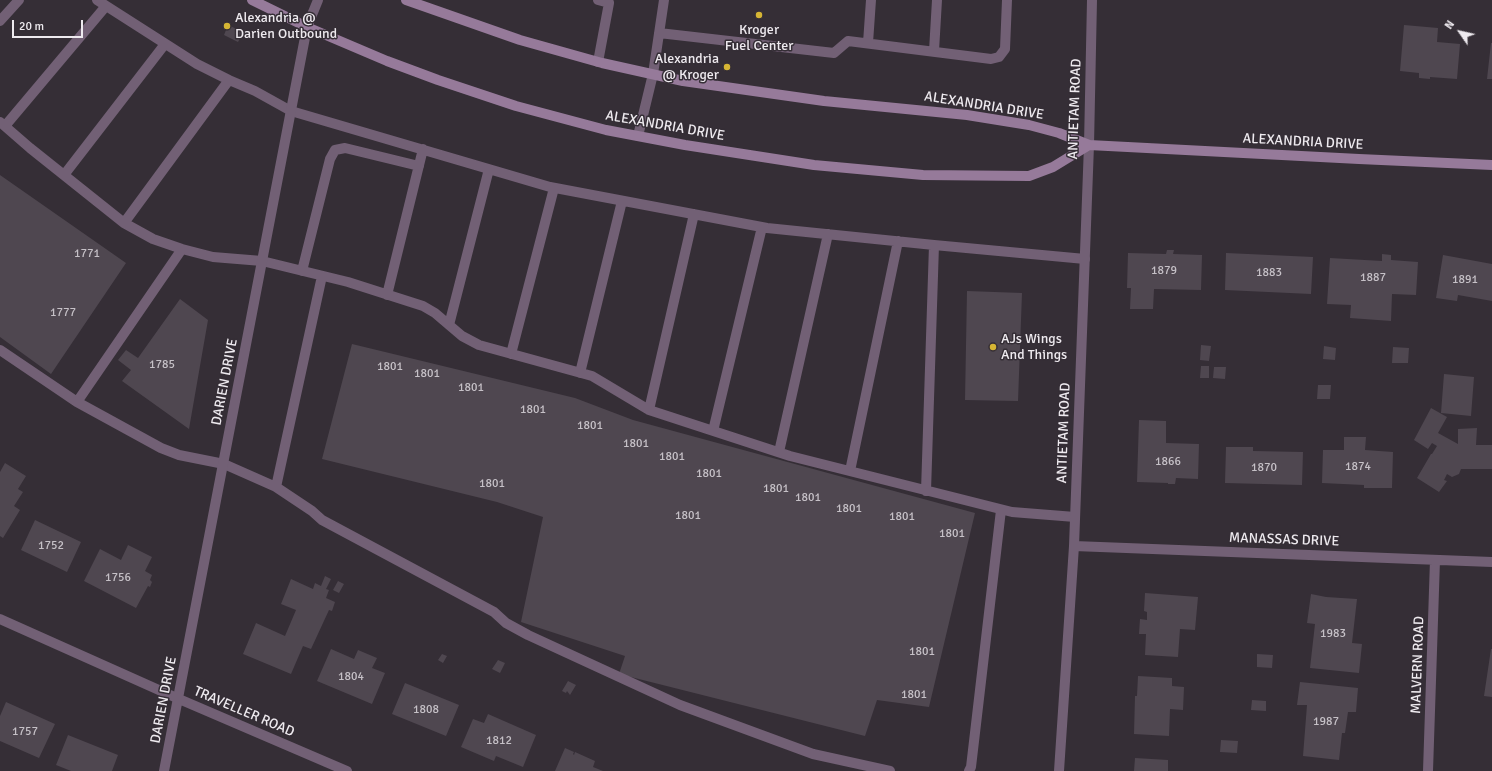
<!DOCTYPE html>
<html>
<head>
<meta charset="utf-8">
<style>
	body { margin:0 }
	#map { position:relative; width:1492px; height:771px; overflow:hidden; background:#352e36; font-family:Signika,sans-serif }
	canvas { display:block }
	.north { position:absolute; left:1440px; top:12px; width:40px; height:40px; -webkit-text-stroke:3px #352e36; paint-order:stroke; rotate:304deg; font-size:11px; font-weight:700; line-height:16px; text-align:center; color:#eeeaef }
	.north::after { content:''; display:block; margin:auto; width:14px; height:18px; background:#eeeaef; clip-path:polygon(50% 0,100% 100%,50% 72%,0 100%) }
	.scale { position:absolute; left:12px; top:20px; width:71px; height:18px; box-sizing:border-box; border:2px solid #eeeaef; border-top:0; padding-left:5px; font-size:12px; line-height:14px; white-space:nowrap; color:#eeeaef; -webkit-text-stroke:3px #352e36; paint-order:stroke }
</style>
</head>
<body>
<div id="map">
<canvas width="1492" height="771"></canvas>
<div class="north">N</div>
<div class="scale">20 m</div>
</div>
<script>
const context = document.querySelector('canvas').getContext('2d');
context.lineJoin = 'round';
function paint(path, color) {
  context.fillStyle = color;
  context.fill(path, 'evenodd');
}
function toPath(rows) {
  const path = new Path2D();
  for (const r of rows) {
    path.moveTo(r[0], r[1]);
    for (let i = 2; i < r.length; i += 2) path.lineTo(r[i], r[i + 1]);
  }
  return path;
}
function strokePath(path, color, width, dash) {
  context.strokeStyle = color;
  context.lineWidth = width;
  context.lineCap = dash ? 'butt' : 'round';
  context.setLineDash(dash || []);
  context.stroke(path);
}
function drawText(font, color, halo, rows, align = 'center') {
  context.font = font + ' Signika,sans-serif';
  context.lineWidth = 3;
  context.setLineDash([]);
  context.textBaseline = 'middle';
  context.strokeStyle = halo;
  context.fillStyle = color;
  for (const [text, x, y, turn = 0] of rows) {
    context.save();
    context.translate(x, y);
    context.rotate((+turn || 0) * Math.PI / 180);
    context.textAlign = isNaN(turn) ? turn : align;
    if (halo) context.strokeText(text, 0, 0);
    context.fillText(text, 0, 0);
    context.restore();
  }
}
paint(toPath([
	[228,25,243,32,238,42,224,35],
	[1404,25,1438,28,1437,42,1460,44,1457,79,1430,77,1430,79,1419,78,1419,73,1400,71],
	[1491,43,1492,43,1492,79,1487,79],
	[0,175,126,263,51,374,0,337],
	[1167,250,1174,250,1173,254,1202,255,1201,290,1154,289,1153,309,1130,309,1131,288,1127,288,1128,253,1166,254],
	[1226,253,1313,257,1311,294,1225,290],
	[1382,254,1391,255,1391,260,1418,262,1416,295,1392,294,1391,321,1350,318,1351,305,1327,304,1330,258,1382,261],
	[1443,255,1492,264,1492,301,1458,295,1457,301,1436,298],
	[967,291,1022,293,1018,401,965,400],
	[180,299,208,320,189,429,122,381,131,370,118,360,126,350,138,358],
	[352,344,575,398,633,420,975,513,929,707,877,700,865,736,619,674,625,656,521,622,543,517,497,502,322,459],
	[1201,345,1211,346,1209,361,1200,360],
	[1324,346,1336,348,1335,360,1323,359],
	[1393,347,1409,348,1408,363,1392,363],
	[1201,366,1209,366,1209,378,1200,378],
	[1214,367,1226,367,1225,379,1213,378],
	[1444,374,1474,377,1471,416,1441,413],
	[1318,385,1331,385,1330,399,1317,399],
	[1431,408,1447,417,1438,433,1458,444,1458,429,1477,428,1476,445,1492,445,1492,469,1461,469,1459,474,1452,477,1447,474,1444,480,1447,481,1439,492,1417,478,1431,454,1432,454,1437,446,1432,443,1428,449,1414,440],
	[1139,420,1166,421,1166,443,1199,444,1198,479,1176,478,1175,484,1168,484,1168,483,1137,482],
	[1344,437,1366,437,1365,450,1393,452,1392,488,1364,488,1364,485,1322,483,1323,450,1344,450],
	[1226,447,1253,447,1253,451,1303,452,1302,485,1225,483],
	[5,463,26,476,18,489,23,492,14,506,20,510,3,538,0,536,0,472],
	[35,520,81,542,67,572,21,550],
	[128,545,152,557,145,571,152,575,150,580,152,582,150,587,148,586,136,608,84,581,100,549,121,560],
	[325,576,331,579,326,589,329,590,326,598,335,602,332,611,329,610,311,649,303,646,291,674,243,654,256,623,285,636,296,610,281,604,291,579,313,589,315,583,321,586],
	[338,581,344,584,339,593,333,590],
	[1145,593,1198,597,1195,630,1180,629,1178,657,1145,655,1146,634,1139,634,1140,619,1147,620,1147,612,1144,611],
	[1311,594,1326,597,1357,599,1352,643,1362,644,1359,673,1310,668,1315,624,1307,623],
	[331,649,354,659,358,650,377,658,372,668,385,673,372,704,317,681],
	[1491,649,1492,649,1492,697,1484,696],
	[442,654,447,656,443,663,438,660],
	[1257,654,1273,655,1272,668,1257,667],
	[498,660,505,663,500,673,492,669],
	[1138,676,1172,678,1172,686,1184,687,1183,710,1170,709,1169,736,1134,734,1135,696,1137,696],
	[568,681,576,685,570,695,567,691,566,693,562,691],
	[1300,682,1358,688,1356,712,1348,712,1345,733,1342,733,1339,760,1303,756,1307,705,1297,705],
	[405,683,459,705,446,736,392,714],
	[1252,700,1266,701,1266,711,1251,710],
	[6,702,55,724,39,758,0,741,0,716],
	[488,714,536,735,523,767,496,756,494,761,461,747,473,719,484,723],
	[68,735,118,755,112,771,71,771,56,765],
	[1221,740,1238,741,1237,753,1220,752],
	[565,748,574,752,573,754,574,755,575,752,595,761,593,767,603,771,555,771],
	[1135,758,1168,760,1168,771,1134,771]
]), '#4f4750');
strokePath(toPath([
	[97,0,197,64,229,80,255,91,291,111,550,187,767,228,934,245,1085,259],
	[598,0,609,3,598,62],
	[0,21,19,0],
	[659,33,834,53,848,41,991,59,999,57,1005,49,1007,0],
	[868,43,871,0],
	[934,51,937,0],
	[0,122,30,148,124,223,153,239,182,249,213,257,262,261,348,282,423,306,435,313,462,336,479,345,592,376,649,410,790,456,1012,512,1075,517],
	[5,126,106,6],
	[638,136,653,74,664,0],
	[64,175,165,44],
	[124,223,229,80],
	[302,271,330,159,335,150,345,148,419,166],
	[387,295,423,149],
	[449,325,489,169],
	[0,350,77,402,161,448,179,455,224,464,276,487,312,511,322,520,494,612,506,623,528,635,680,705,813,754,890,771],
	[511,354,554,188],
	[580,373,622,201],
	[77,402,182,249],
	[649,410,694,214],
	[713,431,762,227],
	[779,452,828,234],
	[850,471,898,241],
	[276,487,322,276],
	[926,491,934,245],
	[969,771,971,767,1001,510]
]), '#726075', 10);
strokePath(toPath([
	[1074,546,1492,562],
	[0,619,179,699,347,771],
	[164,771,307,27,318,0],
	[1059,771,1074,546,1089,145,1092,0],
	[1428,771,1435,560]
]), '#726075', 10);
strokePath(toPath([
	[252,0,307,27,387,61,438,80,516,106,606,130,685,145,814,165,923,175,1029,176,1053,167,1089,145],
	[406,0,520,40,602,63,683,81,824,101,967,115,1029,125,1059,133,1089,145,1359,159,1492,165]
]), '#967a9a', 10);
for (const [x, y, r, color] of [
	[759,15,4,"#d6b534"],
	[227,26,4,"#d6b534"],
	[727,67,4,"#d6b534"],
	[993,347,4,"#d6b534"]
]) {
  const dot = new Path2D();
  dot.arc(x, y, r, 0, 2 * Math.PI);
  context.fillStyle = color;
  context.fill(dot);
  strokePath(dot, '#352e36', 1.5);
}
drawText('12px', '#c6c1c7', null, [
	["1771",87,254],
	["1879",1164,271],
	["1883",1269,273],
	["1887",1373,278],
	["1891",1465,280],
	["1777",63,313],
	["1785",162,365],
	["1801",390,367],
	["1801",427,374],
	["1801",471,388],
	["1801",533,410],
	["1801",590,426],
	["1801",636,444],
	["1801",672,457],
	["1866",1168,462],
	["1874",1358,467],
	["1870",1264,468],
	["1801",709,474],
	["1801",492,484],
	["1801",776,489],
	["1801",808,498],
	["1801",849,509],
	["1801",688,516],
	["1801",902,517],
	["1801",952,534],
	["1752",51,546],
	["1756",118,578],
	["1983",1333,634],
	["1801",922,652],
	["1804",351,677],
	["1801",914,695],
	["1808",426,710],
	["1987",1326,722],
	["1757",25,732],
	["1812",499,741]
]);
drawText('14px', '#eeeaef', '#352e36', [
	["Alexandria @",235,18],
	["Darien Outbound",235,34],
	["Kroger",759,30,"center"],
	["Fuel Center",759,46,"center"],
	["Alexandria",719,59,"right"],
	["@ Kroger",719,75,"right"],
	["AJs Wings",1001,339],
	["And Things",1001,355]
], 'left');
drawText('14px', '#eeeaef', '#352e36', [
	["ALEXANDRIA DRIVE",984,106,9],
	["ANTIETAM ROAD",1075,109,-88],
	["ALEXANDRIA DRIVE",665,126,10],
	["ALEXANDRIA DRIVE",1303,142,3],
	["DARIEN DRIVE",225,382,-79],
	["ANTIETAM ROAD",1064,433,-88],
	["MANASSAS DRIVE",1284,540,2],
	["MALVERN ROAD",1418,665,-88],
	["DARIEN DRIVE",164,700,-79],
	["TRAVELLER ROAD",244,712,23]
]);
</script>
</body>
</html>
